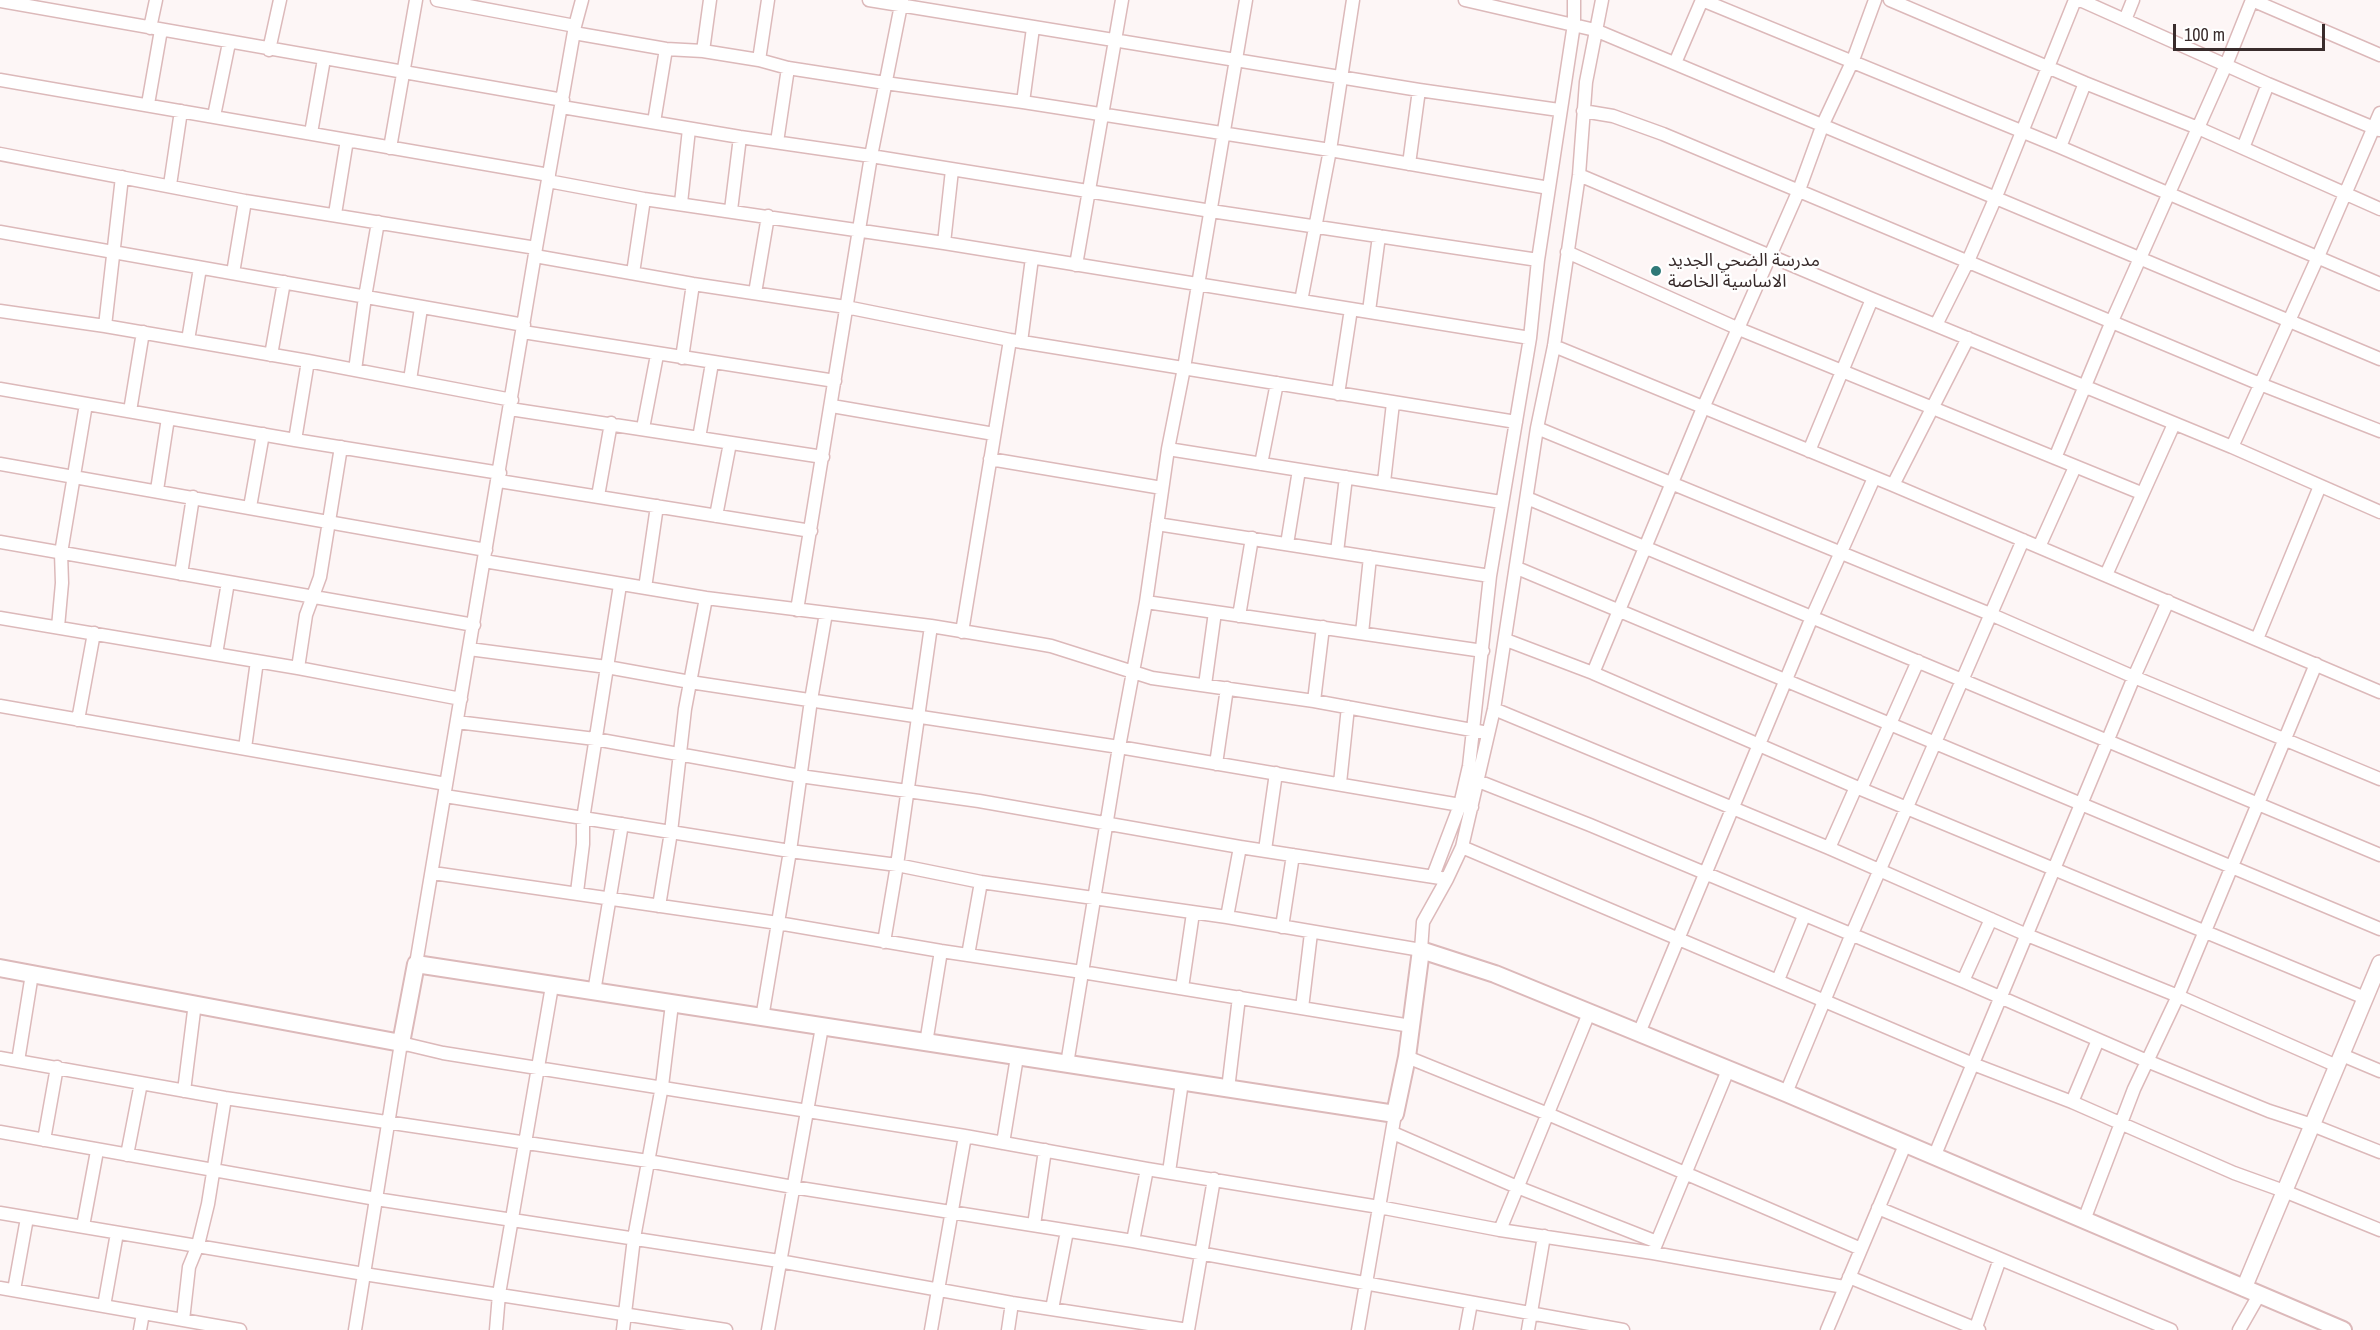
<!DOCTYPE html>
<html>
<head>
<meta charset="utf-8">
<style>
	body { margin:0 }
	#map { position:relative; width:2380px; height:1330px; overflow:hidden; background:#fdf6f6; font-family:"Archivo Narrow",sans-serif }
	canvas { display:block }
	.scale { position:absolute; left:2173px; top:24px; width:152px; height:27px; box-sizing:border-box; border:3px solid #392c2c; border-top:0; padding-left:8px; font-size:18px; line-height:21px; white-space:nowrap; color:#392c2c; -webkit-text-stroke:4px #fff; paint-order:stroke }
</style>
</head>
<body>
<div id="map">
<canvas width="2380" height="1330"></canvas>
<div class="scale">100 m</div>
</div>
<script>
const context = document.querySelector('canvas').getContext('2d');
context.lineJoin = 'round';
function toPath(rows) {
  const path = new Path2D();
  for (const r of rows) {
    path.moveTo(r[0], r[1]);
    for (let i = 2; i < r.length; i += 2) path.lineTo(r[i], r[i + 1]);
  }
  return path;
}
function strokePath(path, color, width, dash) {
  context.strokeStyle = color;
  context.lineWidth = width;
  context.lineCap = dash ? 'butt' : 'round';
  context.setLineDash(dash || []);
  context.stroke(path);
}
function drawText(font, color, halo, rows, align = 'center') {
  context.font = font + ' "Archivo Narrow","Noto Sans Arabic",sans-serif';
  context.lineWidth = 5;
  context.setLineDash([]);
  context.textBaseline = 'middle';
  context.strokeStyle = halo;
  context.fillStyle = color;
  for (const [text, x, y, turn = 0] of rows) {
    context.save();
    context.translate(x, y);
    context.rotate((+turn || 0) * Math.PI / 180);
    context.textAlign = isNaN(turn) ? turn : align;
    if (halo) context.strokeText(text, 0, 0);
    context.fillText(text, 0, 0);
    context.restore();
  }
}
const minor = toPath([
	[437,0,575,26],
	[869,0,1419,90,1559,110],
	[1465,0,1595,30,2380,359],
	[1702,0,2060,147,2380,284],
	[1890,0,2085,83,2198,128,2380,209],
	[2080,0,2268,84,2379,130],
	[0,1,563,100],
	[2125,20,2133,0],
	[150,28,156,0],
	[574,33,666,49,703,51,759,60,788,68,885,83,1023,102,1330,150,1549,188],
	[269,50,280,0],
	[703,51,710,0],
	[759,60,768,0],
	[1675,63,1702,0],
	[0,80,549,175],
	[1023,102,1033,28],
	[148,104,161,30],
	[562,107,740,137,871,156,1211,211,1538,260],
	[1583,111,1613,116,1663,134,2260,384,2380,431],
	[214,116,229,43],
	[654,122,666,49],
	[311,133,324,59],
	[777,142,788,68],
	[2060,147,2085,83],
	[390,148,416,0],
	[2243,148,2268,84],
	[0,154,245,201,536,248],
	[1409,164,1419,90],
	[1579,175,1872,299,2232,447,2380,512],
	[548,181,644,199,944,243,1530,338],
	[170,185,181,111],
	[681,203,689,129],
	[731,210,740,137],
	[335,214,347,140],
	[0,232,524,325],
	[944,243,952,170],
	[1567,252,1739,329,2141,493],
	[535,256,693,284,846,307,1010,340,1516,422],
	[1076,265,1122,0],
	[233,273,245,201],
	[633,273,644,199],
	[755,293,768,216],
	[1301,301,1330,150,1353,0],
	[0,311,105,326,308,361,512,400],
	[1369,311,1379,236],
	[1936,325,1968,261,1995,199,2075,0],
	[105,326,122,177],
	[523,332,835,381],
	[188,340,200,268],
	[1021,342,1032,258],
	[1554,346,1893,485,2380,692],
	[271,355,284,282],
	[682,358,693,284],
	[355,370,365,297,378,222],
	[410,380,421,308],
	[0,389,295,440,500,473],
	[1338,394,1351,309],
	[832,406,994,434],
	[510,409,823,457],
	[130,411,143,332],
	[643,428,657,355],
	[1537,428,1990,614,2134,677,2380,779],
	[699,438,712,363],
	[295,440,308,361],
	[2232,447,2317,259,2380,113],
	[1168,449,1501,502],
	[1809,451,1872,299],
	[2055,458,2112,321,2226,65,2252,0,2380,55],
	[990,459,1162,488],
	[0,464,486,550],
	[1261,464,1277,383],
	[499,481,811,531],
	[1384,482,1393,403],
	[1893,485,1968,338],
	[157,490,168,418],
	[598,496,611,423],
	[1527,498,2380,855],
	[250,507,263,434],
	[716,516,730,443],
	[1157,524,1490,576],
	[0,542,474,625],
	[1287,544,1299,470],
	[2039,547,2075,467],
	[1337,552,1346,477],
	[484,561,706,598,931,626,1034,643,1051,646,1152,678,1314,701,1488,733],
	[1517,568,2380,929],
	[181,574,193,497],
	[2106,575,2174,424],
	[645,588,657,506],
	[1146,602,1483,651],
	[797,610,871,156,902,0],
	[1239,616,1252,538],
	[0,618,298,668,461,699],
	[58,627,62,583,61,553,86,404],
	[962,632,1010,340],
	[1362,633,1370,557],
	[2257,639,2320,486],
	[1506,640,1593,673,1856,787,2365,998],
	[469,649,607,667,690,682,1119,747,1472,807],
	[216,654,228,582],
	[298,668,306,615,320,577,341,447],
	[1593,673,1703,408,1799,190,1823,124,1853,60,1875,0],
	[1205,685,1215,612],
	[1314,701,1323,627],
	[0,706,446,784],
	[1494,709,1829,848,2027,935,2178,996,2337,1066],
	[78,720,94,633],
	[457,722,595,739,800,776,979,801,1240,847,1447,879],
	[245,748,257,661],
	[1216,764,1227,688],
	[1478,781,1590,825,1963,981,2147,1061,2269,1111,2312,1125,2380,1152],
	[1340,783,1348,707],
	[1861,789,1918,661],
	[445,796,790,851,897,865,981,882,1227,917,1421,950,1423,922,1447,879,1462,847,1494,709,1537,428,1554,346,1579,175,1586,82,1602,0],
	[1462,847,1973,1064,2072,1102,2234,1173,2284,1191,2380,1230],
	[1829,848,1856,787],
	[1265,850,1276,773],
	[433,873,778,923,941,951,1082,972,1411,1026],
	[1433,876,1460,805,1469,766,1490,576,1530,338,1538,260,1574,24,1574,0],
	[577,892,583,844,583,819,620,585],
	[659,906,671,832,685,709,706,598],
	[1227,917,1240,847],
	[1282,927,1293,855],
	[884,942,897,865,931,626],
	[968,955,981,882],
	[416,964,536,248,575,26,582,0],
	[1778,980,1804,916],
	[1963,981,1991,919],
	[1182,988,1193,913],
	[594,992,622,824],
	[1302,1008,1311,933],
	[762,1018,790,851,811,700,826,613],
	[1639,1033,1812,617,1874,478],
	[926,1043,941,951],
	[2342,1055,2380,1071],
	[1407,1057,1548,1114,1861,1249],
	[0,1058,225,1098,648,1161,793,1187,1133,1241,1623,1330],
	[18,1061,32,974],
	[1067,1064,1119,747,1146,602,1168,449,1184,368,1246,0],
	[1228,1089,1239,997],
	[184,1091,195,1003],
	[1786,1093,1851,936,2023,540],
	[2072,1102,2098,1040],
	[0,1132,376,1199,779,1261,1012,1303,1188,1330],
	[1393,1133,1517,1187,1657,1242],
	[44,1140,57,1067],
	[1003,1143,1017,1057],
	[127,1155,141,1083],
	[1934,1157,2134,677,2168,601],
	[1169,1172,1182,1082],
	[1878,1208,2171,1330],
	[0,1213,364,1274,726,1330],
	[2084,1220,2134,1089,2178,996,2316,664],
	[1034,1225,1045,1150],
	[83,1226,97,1151],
	[1500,1230,1589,1013],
	[1133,1241,1147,1169],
	[1654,1249,1728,1070],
	[1849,1277,1979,1330],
	[0,1288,240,1330],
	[14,1290,27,1218],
	[104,1306,117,1233],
	[1052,1309,1067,1231],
	[183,1320,189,1267,198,1245,208,1204,225,1098],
	[140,1330,143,1313],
	[355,1330,401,1043,443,1053,965,1136,1147,1169,1379,1207,1500,1230,1653,1253,1844,1287],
	[496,1330,499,1294,552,986],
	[623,1330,634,1238,662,1086,672,1004],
	[768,1330,822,1027],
	[931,1330,965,1136],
	[1008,1330,1012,1303],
	[1188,1330,1214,1179],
	[1358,1330,1395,1114],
	[1466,1330,1471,1303],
	[1528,1330,1544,1236],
	[1827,1330,1905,1145],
	[1975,1330,2000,1259],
	[2239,1330,2259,1295]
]);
const tertiary = toPath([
	[2244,1288,2380,963]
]);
const secondary = toPath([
	[0,968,401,1043,416,964,1395,1114,1407,1057,1421,950,1495,974,1786,1093,2343,1330]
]);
strokePath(minor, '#dcb9ba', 15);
strokePath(tertiary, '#dcb9ba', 18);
strokePath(secondary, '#dcb9ba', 20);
strokePath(minor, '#fff', 12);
strokePath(tertiary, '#fff', 15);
strokePath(secondary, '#fff', 16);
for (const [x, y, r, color] of [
	[1656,271,6,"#2f7978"]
]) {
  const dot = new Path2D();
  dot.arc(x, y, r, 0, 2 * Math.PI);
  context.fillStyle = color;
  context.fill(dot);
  strokePath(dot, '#fff', 2);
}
drawText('18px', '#392c2c', '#fff', [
	["مدرسة الضحي الجديد",1668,261],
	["الاساسية الخاصة",1668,282]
], 'left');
</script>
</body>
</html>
